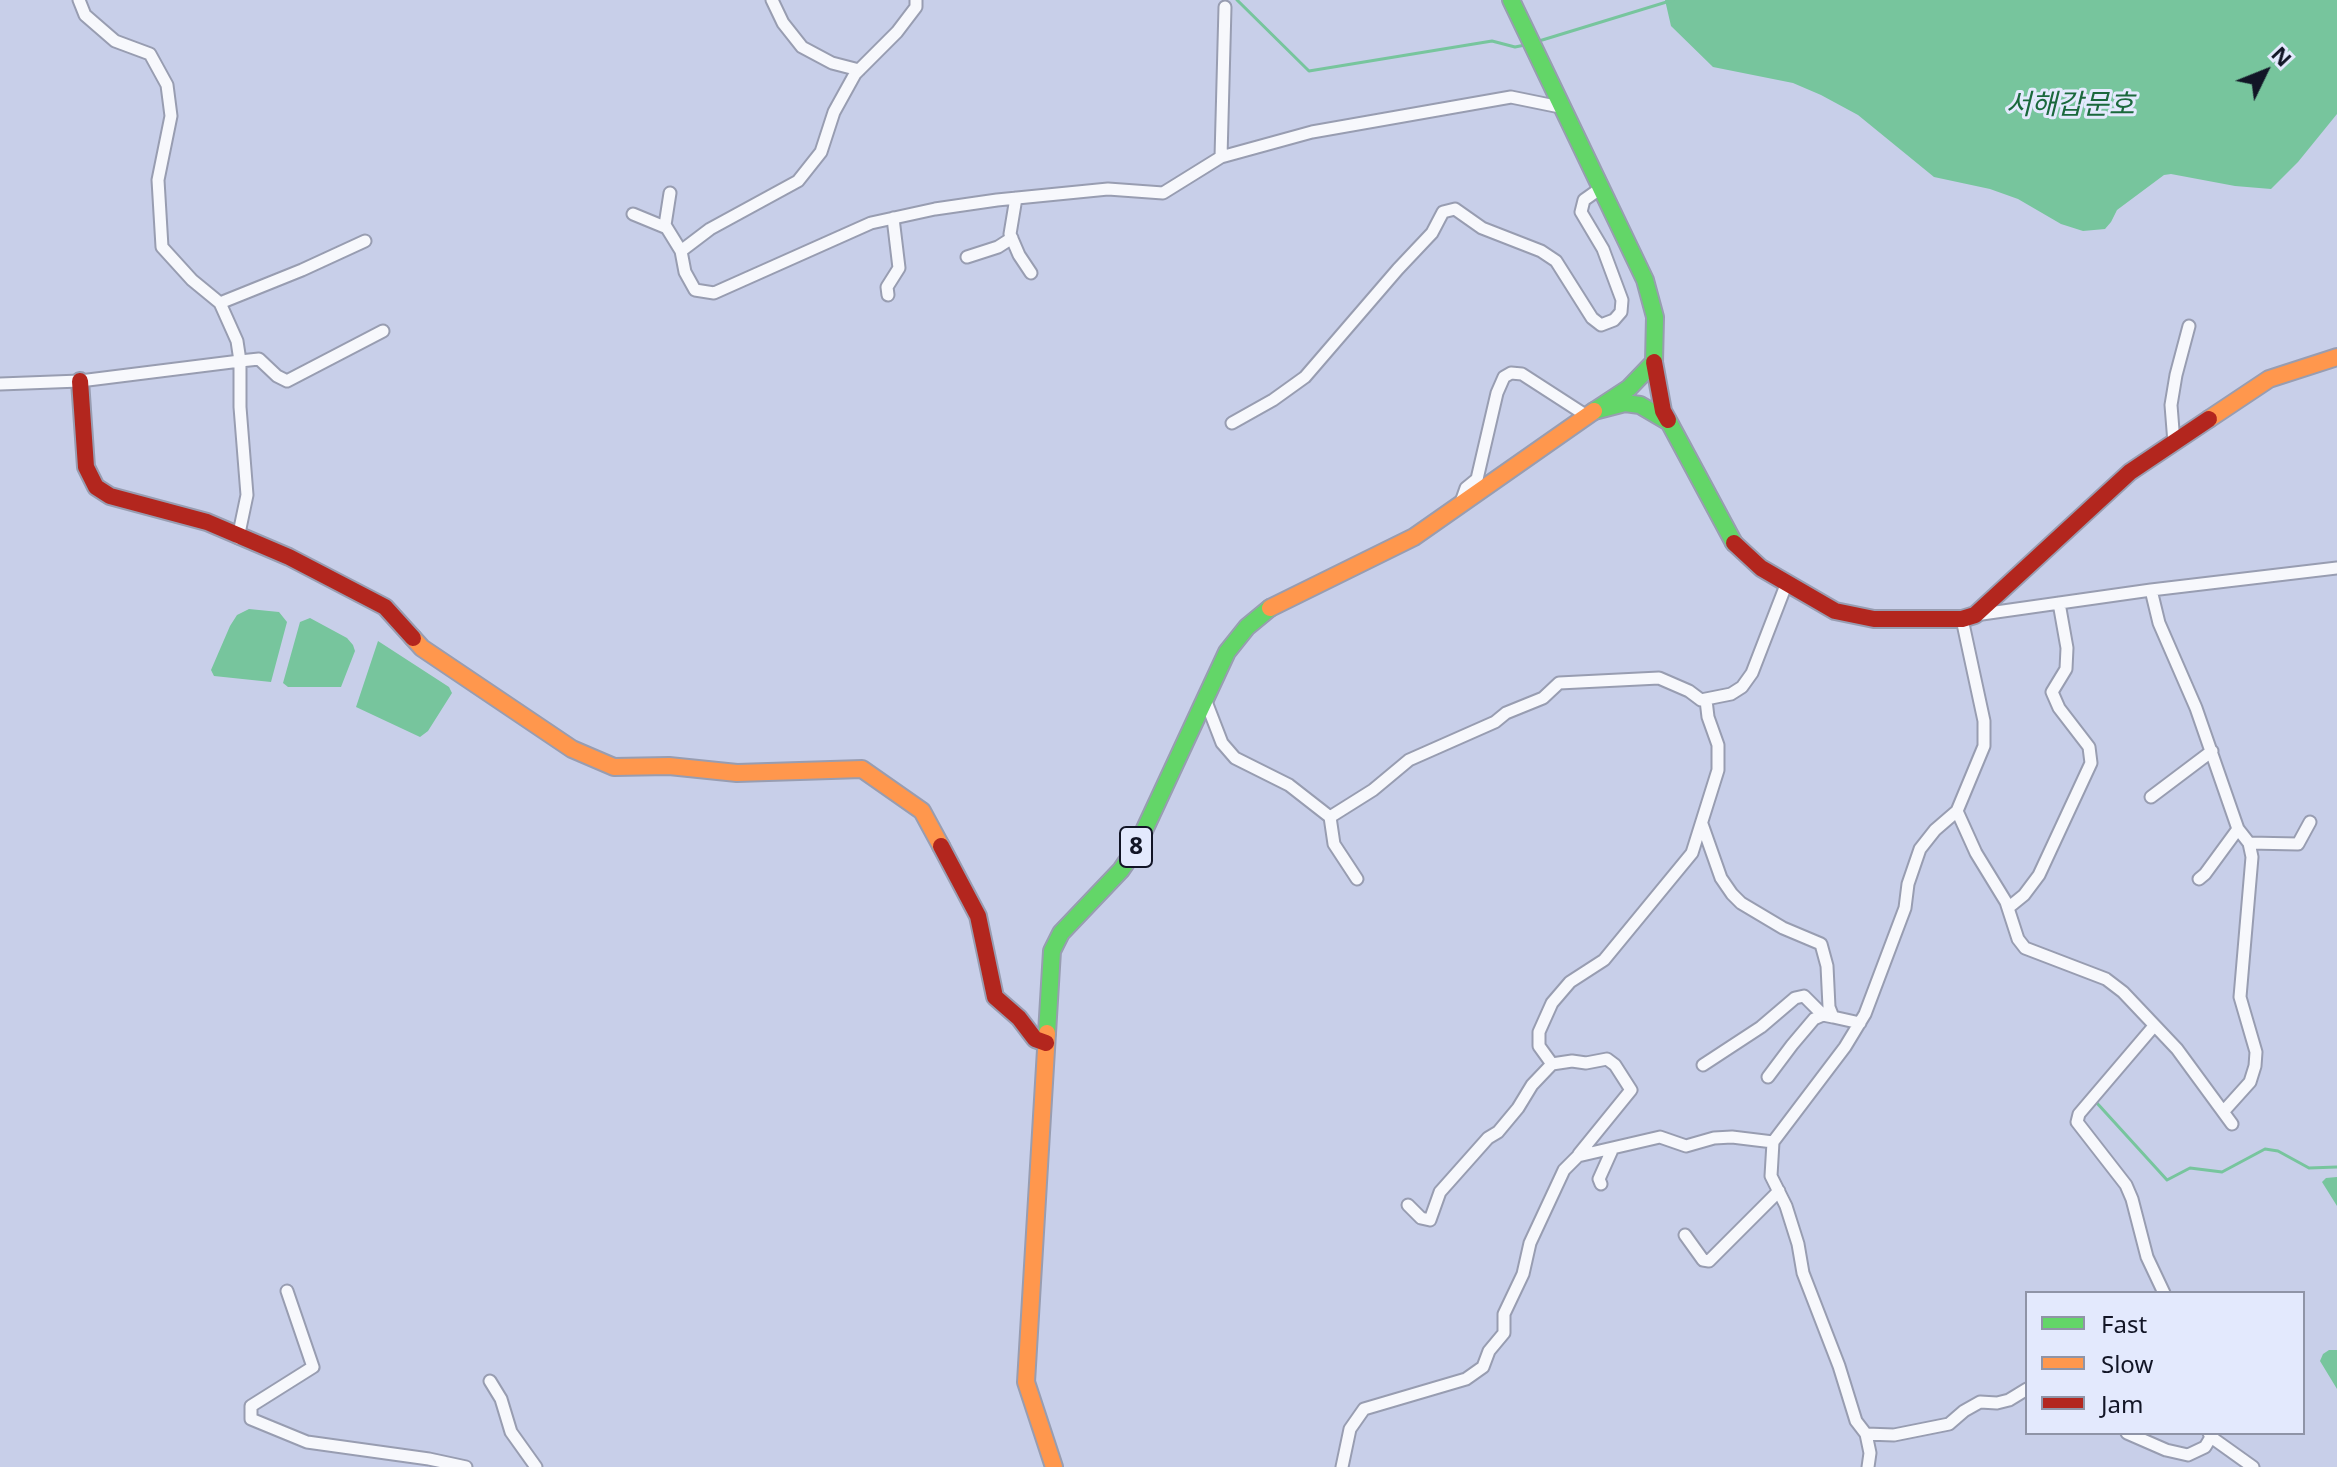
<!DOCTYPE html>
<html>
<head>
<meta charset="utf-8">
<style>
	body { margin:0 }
	#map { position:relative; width:2337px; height:1467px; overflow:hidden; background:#c8cfe9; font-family:"Noto Sans",sans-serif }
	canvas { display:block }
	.legend { position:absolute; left:2025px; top:1291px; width:280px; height:144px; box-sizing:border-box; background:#e3e9fd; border:2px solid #8f94a7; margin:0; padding:10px 14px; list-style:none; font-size:24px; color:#121526 }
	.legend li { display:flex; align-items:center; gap:16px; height:40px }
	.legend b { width:40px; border:2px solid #8f94a7 }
	.north { position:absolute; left:2225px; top:32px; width:80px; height:80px; -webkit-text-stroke:6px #e3e9fd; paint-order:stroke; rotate:47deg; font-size:22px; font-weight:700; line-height:32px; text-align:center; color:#121526 }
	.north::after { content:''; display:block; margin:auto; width:28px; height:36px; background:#121526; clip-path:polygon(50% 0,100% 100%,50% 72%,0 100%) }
</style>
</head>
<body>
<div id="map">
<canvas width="2337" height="1467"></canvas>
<ul class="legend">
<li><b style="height:10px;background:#63d668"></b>Fast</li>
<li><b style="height:10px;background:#ff974d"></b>Slow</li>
<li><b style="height:10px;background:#b3261e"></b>Jam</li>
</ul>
<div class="north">N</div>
</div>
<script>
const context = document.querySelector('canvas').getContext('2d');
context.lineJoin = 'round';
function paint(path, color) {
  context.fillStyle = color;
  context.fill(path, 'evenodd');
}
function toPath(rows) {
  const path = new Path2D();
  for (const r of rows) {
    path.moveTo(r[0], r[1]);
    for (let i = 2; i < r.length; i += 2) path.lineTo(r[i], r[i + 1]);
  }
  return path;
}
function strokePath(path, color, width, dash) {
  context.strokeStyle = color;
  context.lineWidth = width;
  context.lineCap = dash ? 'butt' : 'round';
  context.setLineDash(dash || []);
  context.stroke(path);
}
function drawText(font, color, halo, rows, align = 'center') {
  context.font = font + ' "Noto Sans","Noto Sans KR",sans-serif';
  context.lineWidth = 6;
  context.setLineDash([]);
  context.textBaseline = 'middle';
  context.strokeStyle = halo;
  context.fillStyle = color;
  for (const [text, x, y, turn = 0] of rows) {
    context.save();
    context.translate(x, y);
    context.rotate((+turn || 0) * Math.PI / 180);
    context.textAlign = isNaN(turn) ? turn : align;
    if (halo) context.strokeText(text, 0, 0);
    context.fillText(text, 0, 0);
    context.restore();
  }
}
paint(toPath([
	[1665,0,2337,0,2337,114,2298,162,2271,189,2235,186,2171,174,2164,175,2117,210,2111,222,2105,229,2083,231,2061,224,2018,199,1990,189,1934,177,1858,115,1821,95,1793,83,1713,67,1671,26],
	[249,609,279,612,287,622,271,682,214,676,211,670,230,626,237,615],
	[310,618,347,638,353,645,355,651,341,687,288,687,283,683,300,622],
	[378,641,449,687,452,693,428,731,420,737,356,707],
	[2337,1177,2337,1206,2322,1182,2326,1178],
	[2329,1350,2337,1350,2337,1389,2320,1361,2323,1354]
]), '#77c59d');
strokePath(toPath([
	[1237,0,1309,71,1492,41,1515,47,1525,45],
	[1539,41,1673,0],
	[2096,1102,2167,1180,2190,1168,2222,1172,2265,1149,2278,1151,2309,1168,2337,1167]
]), '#77c59d', 3);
const street = toPath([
	[79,0,85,15,115,41,150,54,167,85,171,116,158,180,162,247,192,280,220,303,302,270,365,241],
	[772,0,783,23,802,47,832,63,859,70],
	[1221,157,1312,132,1511,97,1560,107],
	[670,193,665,225,681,251,685,272,695,290,714,293,871,223,935,209,997,200,1108,189,1163,193,1221,157,1225,7],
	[1016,198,1010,234,1019,255,1031,273],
	[633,214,667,228],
	[681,251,710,229,798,181,821,152,834,112,855,74,897,32,916,7,916,0],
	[967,257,998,247,1012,238],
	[888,295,887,287,899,268,893,218],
	[220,303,237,341,240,361,259,359,277,376,287,381,383,331],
	[0,384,80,381,240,361,240,407,247,495,238,538],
	[1232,423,1273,400,1305,377,1398,269,1432,233,1443,212,1455,209,1482,228,1541,251,1556,261,1592,318,1601,325,1614,320,1621,312,1622,300,1603,249,1581,212,1584,200,1601,188],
	[2174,443,2171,405,2176,375,2189,326],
	[1461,502,1466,488,1477,479,1497,393,1504,377,1511,373,1522,374,1587,416],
	[2151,590,2337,568],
	[1975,615,2151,590,2159,623,2196,708,2238,829,2249,843,2252,857,2240,997,2256,1052,2255,1066,2250,1082,2223,1112],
	[1205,699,1222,743,1235,758,1289,785,1330,817,1334,844,1357,879],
	[2151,797,2212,751],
	[1957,811,1976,853,2006,902,2018,939,2025,948,2106,979,2123,992,2177,1049,2232,1124],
	[1330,817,1373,790,1409,760,1495,722,1506,713,1543,698,1559,683,1659,678,1689,691,1701,700,1731,694,1742,687,1752,673,1786,585],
	[1702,824,1721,878,1732,894,1741,903,1783,928,1821,944,1827,966,1829,1007,1833,1017,1860,1023],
	[2249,843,2298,844,2310,822],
	[2199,879,2205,874,2238,829],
	[2008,908,2024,895,2039,875,2091,763,2089,747,2059,708,2052,692,2066,669,2067,648,2059,603],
	[2154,1026,2079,1114,2077,1122,2126,1185,2132,1199,2147,1257,2164,1293],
	[1552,1064,1572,1061,1586,1063,1607,1059,1615,1065,1631,1090,1579,1154],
	[1703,1065,1761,1027,1795,998,1804,996,1823,1015,1833,1017],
	[1768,1077,1792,1045,1814,1019,1823,1015],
	[1601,1184,1599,1179,1612,1150],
	[1408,1205,1421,1218,1430,1220,1440,1192,1488,1138,1498,1132,1518,1108,1532,1085,1552,1064,1539,1046,1539,1032,1552,1003,1570,982,1604,960,1692,853,1718,770,1718,745,1708,717,1706,700],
	[1685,1235,1703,1260,1709,1261,1779,1191],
	[287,1291,313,1367,251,1406,251,1419,307,1442,429,1459,466,1467],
	[490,1381,501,1399,511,1432,536,1467],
	[2127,1433,2166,1450,2188,1455,2205,1447,2211,1437,2209,1433],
	[1866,1434,1894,1435,1949,1424,1964,1411,1980,1402,1997,1403,2009,1400,2027,1389],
	[2211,1437,2253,1467],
	[1342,1467,1350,1429,1364,1409,1466,1379,1483,1367,1489,1351,1504,1333,1504,1314,1523,1274,1530,1243,1564,1170,1578,1156,1660,1137,1686,1146,1714,1138,1732,1137,1773,1142],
	[1868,1467,1870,1453,1866,1434,1856,1421,1839,1366,1803,1273,1798,1244,1786,1206,1771,1176,1773,1142,1845,1047,1865,1014,1905,908,1908,884,1920,849,1935,830,1957,811,1984,746,1984,721,1962,619]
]);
const fast = toPath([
	[1511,0,1645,280,1655,317,1654,362,1629,388,1594,411,1625,403,1640,405,1669,422,1734,543],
	[1047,1033,1052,951,1061,933,1121,870,1136,848,1227,652,1247,627,1270,608]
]);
const slow = toPath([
	[2209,419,2269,379,2337,357],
	[1270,608,1414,537,1594,411],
	[413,638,422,648,572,749,614,767,669,766,737,773,862,769,922,811,941,846],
	[1047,1033,1026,1382,1054,1467]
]);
const jam = toPath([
	[1654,362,1663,411,1668,420],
	[80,381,86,467,96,487,110,496,207,522,289,557,385,607,413,638],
	[1734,543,1761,568,1835,611,1874,619,1962,619,1975,615,2130,472,2209,419],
	[941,846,978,916,995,997,1019,1018,1035,1039,1046,1043]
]);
strokePath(street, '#989db1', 15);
strokePath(fast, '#989db1', 20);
strokePath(slow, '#989db1', 20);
strokePath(jam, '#989db1', 20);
strokePath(street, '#f7f8fc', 11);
strokePath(fast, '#63d668', 16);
strokePath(slow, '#ff974d', 16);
strokePath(jam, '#b3261e', 16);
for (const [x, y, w] of [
	[1136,847,32]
]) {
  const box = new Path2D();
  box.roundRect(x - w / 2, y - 20, w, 40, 6);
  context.fillStyle = '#e3e9fd';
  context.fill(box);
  strokePath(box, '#121526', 2);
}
drawText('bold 24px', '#121526', null, [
	["8",1136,847]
]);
drawText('italic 28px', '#1a683c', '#e3e9fd', [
	["서해갑문호",2070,106]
]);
</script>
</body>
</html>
